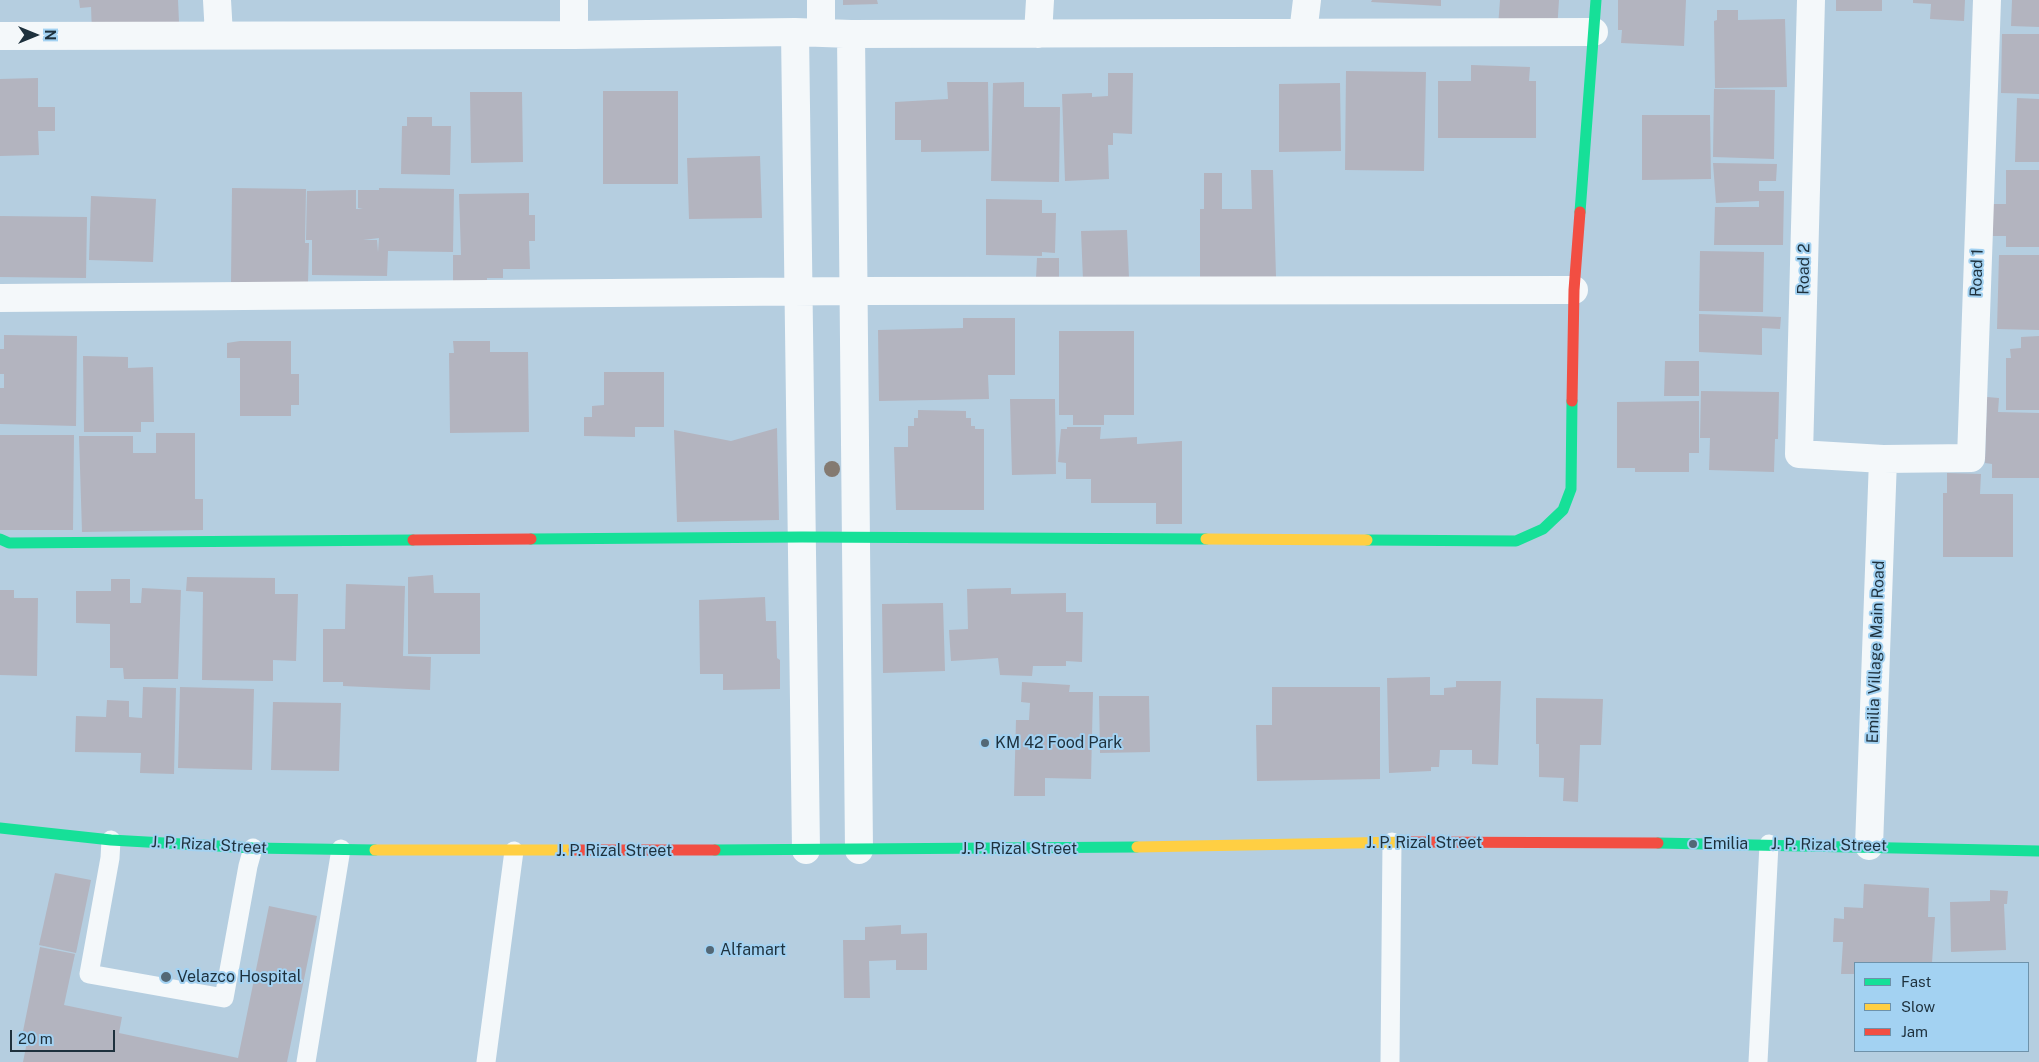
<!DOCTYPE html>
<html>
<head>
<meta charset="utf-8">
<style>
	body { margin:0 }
	#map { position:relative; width:2039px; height:1062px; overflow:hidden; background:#b5cee0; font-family:"Public Sans",sans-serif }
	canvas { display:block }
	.legend { position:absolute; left:1854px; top:962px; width:175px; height:90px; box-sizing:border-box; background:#a3d2f2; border:1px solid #6e92aa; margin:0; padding:6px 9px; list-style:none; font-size:15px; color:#1e313d }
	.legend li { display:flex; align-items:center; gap:10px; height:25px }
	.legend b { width:25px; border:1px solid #6e92aa }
	.north { position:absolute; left:10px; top:10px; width:50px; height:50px; -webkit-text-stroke:4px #a3d2f2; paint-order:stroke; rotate:90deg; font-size:14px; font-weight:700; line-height:20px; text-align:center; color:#1e313d }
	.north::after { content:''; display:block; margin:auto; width:18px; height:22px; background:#1e313d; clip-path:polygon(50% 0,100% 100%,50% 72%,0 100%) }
	.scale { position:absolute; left:10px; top:1030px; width:105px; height:22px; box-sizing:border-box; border:2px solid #1e313d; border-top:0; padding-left:6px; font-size:15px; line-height:18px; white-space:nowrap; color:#1e313d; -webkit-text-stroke:4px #a3d2f2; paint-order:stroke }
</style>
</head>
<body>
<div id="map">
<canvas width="2039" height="1062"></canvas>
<ul class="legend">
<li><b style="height:6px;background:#16e098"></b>Fast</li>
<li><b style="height:6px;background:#ffcf43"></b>Slow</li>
<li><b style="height:6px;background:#f24e42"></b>Jam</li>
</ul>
<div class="north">N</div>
<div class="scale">20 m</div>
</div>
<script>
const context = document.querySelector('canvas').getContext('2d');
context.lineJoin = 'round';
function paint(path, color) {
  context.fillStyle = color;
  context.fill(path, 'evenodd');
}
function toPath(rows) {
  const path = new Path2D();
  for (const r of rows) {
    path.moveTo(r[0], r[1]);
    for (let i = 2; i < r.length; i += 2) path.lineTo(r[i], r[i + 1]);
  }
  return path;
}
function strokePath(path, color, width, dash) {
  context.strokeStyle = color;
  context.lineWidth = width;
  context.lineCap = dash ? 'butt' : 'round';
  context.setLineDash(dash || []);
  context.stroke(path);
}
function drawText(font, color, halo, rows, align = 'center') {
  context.font = font + ' "Public Sans",sans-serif';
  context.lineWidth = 4;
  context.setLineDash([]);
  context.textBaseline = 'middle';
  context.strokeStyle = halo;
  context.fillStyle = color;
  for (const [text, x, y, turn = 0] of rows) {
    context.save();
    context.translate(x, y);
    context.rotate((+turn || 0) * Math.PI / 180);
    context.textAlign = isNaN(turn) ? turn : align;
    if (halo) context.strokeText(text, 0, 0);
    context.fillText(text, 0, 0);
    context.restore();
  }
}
paint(toPath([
	[79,0,178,0,179,22,151,23,92,33,91,7,80,8],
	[843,0,877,0,878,4,843,5],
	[1372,0,1441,0,1441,6,1371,2],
	[1500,0,1559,0,1557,31,1498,27],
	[1618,0,1686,0,1684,46,1621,43,1622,30,1618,30],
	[1836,0,1882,0,1882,11,1836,11],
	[1913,0,1965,0,1964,21,1930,19,1931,4,1913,3],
	[2012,0,2039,0,2039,27,2011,26],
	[1717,10,1738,10,1738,20,1785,19,1787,87,1715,88,1714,21,1717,20],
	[2002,34,2039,34,2039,94,2001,93],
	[1471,65,1530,67,1529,81,1536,81,1536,138,1438,138,1438,81,1471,81],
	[1346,71,1426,72,1424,171,1345,170],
	[1108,73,1133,73,1132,134,1113,133,1113,145,1108,145,1109,179,1065,181,1062,94,1092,93,1092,97,1108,96],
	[38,78,38,107,55,107,55,131,38,131,39,155,0,156,0,79],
	[947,82,988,82,989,151,921,152,921,140,895,140,895,102,948,99],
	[1024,82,1024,107,1060,107,1059,182,991,181,993,83],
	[1340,83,1341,151,1279,152,1279,84],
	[1714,89,1775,90,1774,159,1713,157],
	[603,91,678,91,678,184,603,184],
	[470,92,522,92,523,162,471,163],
	[2017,98,2039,99,2039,162,2015,162],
	[1642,115,1710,115,1711,179,1642,180],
	[407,117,432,117,432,126,451,126,450,175,401,174,402,126,407,126],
	[760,156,762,218,689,219,687,158],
	[1713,163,1777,164,1776,181,1759,181,1759,191,1784,191,1783,245,1714,245,1715,207,1759,207,1759,201,1716,203],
	[1251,170,1273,170,1276,277,1200,278,1200,209,1204,209,1204,173,1222,173,1222,209,1252,209],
	[2006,170,2039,170,2039,247,2006,247,2006,236,1993,236,1993,204,2006,204],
	[232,188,306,189,305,243,309,243,308,283,231,282],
	[379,188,454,189,453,252,388,251,387,276,312,275,312,240,306,240,307,191,356,190,356,209,363,209,358,208,358,190,379,190],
	[379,238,378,252,377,240,363,240],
	[529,193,529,215,535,215,535,241,529,241,530,269,503,269,503,278,487,278,487,282,453,281,453,255,461,255,459,194],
	[91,196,156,199,153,262,89,260],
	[986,199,1042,200,1042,213,1056,213,1055,253,1042,252,1042,256,986,255],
	[0,216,87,217,86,278,0,277],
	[1127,230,1129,278,1083,280,1081,231],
	[1700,251,1764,252,1763,312,1699,311],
	[1999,255,2039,255,2039,330,1997,329],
	[1037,258,1059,258,1059,278,1036,278],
	[1699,314,1781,317,1780,329,1762,328,1762,355,1699,352],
	[963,318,1015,318,1015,375,988,375,989,399,879,401,878,330,963,328],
	[1059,331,1134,331,1134,415,1104,415,1104,425,1073,425,1073,415,1059,415],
	[4,335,77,336,76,426,0,424,0,388,4,388,4,374,0,374,0,349,4,349],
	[2039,336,2039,410,2006,410,2006,358,2011,358,2010,349,2021,348,2021,337],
	[240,341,291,341,291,374,299,374,299,405,291,405,291,416,240,416,240,358,227,358,227,343],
	[453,341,490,341,490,352,528,352,529,432,450,433,449,353,454,353],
	[83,356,128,357,128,368,153,367,154,422,141,422,141,432,84,432],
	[1665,361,1699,361,1699,396,1664,396],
	[604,372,664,372,664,427,635,427,635,437,584,436,584,417,592,417,592,406,604,405],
	[1701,391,1779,392,1778,439,1775,439,1774,472,1709,470,1710,438,1700,438],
	[1987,397,1999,398,1998,412,2039,413,2039,478,1992,478,1992,464,1985,463],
	[1010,399,1055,399,1056,474,1012,475],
	[1699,401,1699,453,1689,453,1689,472,1635,472,1635,468,1617,468,1617,402],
	[918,410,966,411,966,418,971,418,971,426,975,426,975,429,984,429,984,510,896,510,894,447,908,447,908,426,914,426,914,418,918,418],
	[1067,427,1101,427,1100,439,1137,437,1137,444,1182,441,1182,524,1156,524,1156,503,1091,503,1091,479,1066,479,1066,463,1058,462,1061,429,1067,429],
	[777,428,779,520,677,522,674,430,731,441],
	[156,433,195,433,195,499,203,499,203,530,82,532,79,436,133,436,133,453,156,453],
	[0,435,74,435,73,530,0,530],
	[1947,473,1981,474,1980,494,2013,494,2013,557,1943,557,1943,493,1947,493],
	[433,575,434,593,480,593,480,654,408,654,408,577],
	[187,577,275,578,275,594,298,594,296,661,273,660,273,681,202,680,203,592,186,591],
	[111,579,130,579,130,603,141,603,142,588,181,590,178,679,124,679,123,668,110,668,110,624,76,623,76,591,111,591],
	[346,584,405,586,403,656,431,657,430,690,343,686,343,682,323,682,323,629,345,629],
	[1011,588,1011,594,1066,593,1066,612,1083,612,1082,662,1066,661,1066,666,1033,666,1032,676,1000,675,998,658,951,661,949,630,968,629,967,589],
	[0,590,14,590,14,598,38,598,37,676,0,675],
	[765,597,766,621,776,621,777,658,780,660,780,689,723,690,723,674,700,674,699,600],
	[943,603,945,671,883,673,882,604],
	[1430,677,1430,695,1444,695,1444,688,1456,687,1456,681,1501,681,1498,765,1472,764,1472,750,1440,750,1439,767,1431,767,1431,771,1389,773,1387,678],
	[1022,682,1070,685,1069,692,1093,692,1091,779,1045,778,1045,796,1014,796,1016,720,1029,720,1030,703,1021,702],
	[143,687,176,688,174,774,140,773,141,753,75,752,76,716,106,717,107,700,129,701,129,717,142,718],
	[180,687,254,689,252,770,178,768],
	[1272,687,1380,687,1380,779,1257,781,1256,725,1272,725],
	[1099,696,1149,696,1150,752,1100,753],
	[1536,698,1603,699,1601,745,1580,745,1578,802,1563,801,1564,778,1539,777,1539,744,1536,744],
	[273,702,341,703,339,771,271,770],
	[55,873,91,880,76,953,39,945],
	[1864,884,1929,888,1928,917,1935,917,1932,963,1855,963,1855,974,1841,974,1843,942,1833,942,1834,918,1844,919,1844,907,1863,908],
	[1990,890,2008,891,2007,904,2004,904,2006,950,1951,952,1950,902,1990,901],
	[269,906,317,916,287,1062,23,1062,27,1042,21,1041,40,947,75,954,64,1005,122,1017,119,1033,238,1058],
	[901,925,901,934,927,933,927,970,896,970,896,960,869,961,870,998,844,998,843,940,865,940,865,927]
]), '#b3b4bf');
strokePath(toPath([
	[111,840,110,858,89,974,224,998,248,866,253,848],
	[306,1062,341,849],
	[486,1062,514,851],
	[1390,1062,1392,842],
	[1758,1062,1769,844]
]), '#f4f8fa', 19);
strokePath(toPath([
	[217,0,219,35],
	[574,0,574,35],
	[821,0,821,32],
	[1811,0,1799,454,1883,459,1971,458,1987,0],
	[795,32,806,850],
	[1303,33,1307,0],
	[851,34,859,850],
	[1038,34,1040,0],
	[0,36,574,35,795,32,851,34,1594,32],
	[0,298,854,291,1574,290],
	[1869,846,1883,459]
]), '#f4f8fa', 28);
strokePath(toPath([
	[1580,212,1596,0],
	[0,539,9,543,413,540],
	[531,539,802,537,1206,539],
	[1367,540,1516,541,1543,529,1563,510,1571,489,1572,401],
	[0,828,111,840,253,848,375,850],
	[1658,843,2039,851],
	[715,850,1137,847]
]), '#16e098', 11);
strokePath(toPath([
	[1206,539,1367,540],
	[1137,847,1407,842],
	[375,850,574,850]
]), '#ffcf43', 11);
strokePath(toPath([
	[1572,401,1574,290,1580,212],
	[413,540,531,539],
	[1407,842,1658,843],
	[574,850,715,850]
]), '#f24e42', 11);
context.fillStyle = '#847a71';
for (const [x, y] of [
	[832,469]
]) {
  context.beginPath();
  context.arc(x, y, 8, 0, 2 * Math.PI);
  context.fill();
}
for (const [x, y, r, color] of [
	[985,743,5,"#536876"],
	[1693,844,5,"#536876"],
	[710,950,5,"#536876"],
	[166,977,6,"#536876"]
]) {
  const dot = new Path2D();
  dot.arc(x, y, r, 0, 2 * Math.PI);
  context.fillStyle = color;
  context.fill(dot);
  strokePath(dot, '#a3d2f2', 2);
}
drawText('16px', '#1e313d', '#a3d2f2', [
	["Road 2",1804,269,-89],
	["Road 1",1977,273,-88],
	["Emilia Village Main Road",1876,652,-88],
	["J. P. Rizal Street",1424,843],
	["J. P. Rizal Street",209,845,3],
	["J. P. Rizal Street",1829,845,1],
	["J. P. Rizal Street",1019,849],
	["J. P. Rizal Street",614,851]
]);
drawText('16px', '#1e313d', '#a3d2f2', [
	["KM 42 Food Park",995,743],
	["Emilia",1703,844],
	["Alfamart",720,950],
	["Velazco Hospital",177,977]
], 'left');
</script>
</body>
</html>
